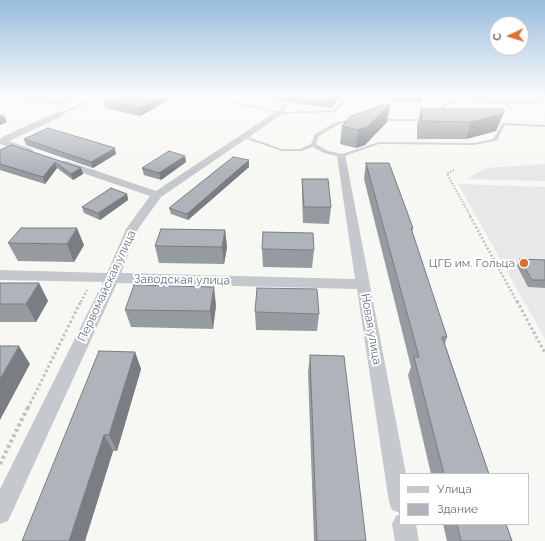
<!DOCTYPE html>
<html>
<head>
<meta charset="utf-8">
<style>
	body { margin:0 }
	#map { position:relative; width:545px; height:541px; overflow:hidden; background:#f7f7f4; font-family:Raleway,sans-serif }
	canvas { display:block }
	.legend { position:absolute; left:399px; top:473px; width:130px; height:52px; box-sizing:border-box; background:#fff; border:1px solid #c2c7ce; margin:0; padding:5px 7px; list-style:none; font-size:12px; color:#677384 }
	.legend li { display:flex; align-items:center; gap:8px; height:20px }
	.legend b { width:20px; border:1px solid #c2c7ce }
	.north { position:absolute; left:489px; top:16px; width:40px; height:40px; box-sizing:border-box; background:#fff; border:1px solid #c2c7ce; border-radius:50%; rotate:266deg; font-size:11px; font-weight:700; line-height:16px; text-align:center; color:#677384 }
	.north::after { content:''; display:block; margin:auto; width:14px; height:18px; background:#de6f2d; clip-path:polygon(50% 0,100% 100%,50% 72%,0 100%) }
</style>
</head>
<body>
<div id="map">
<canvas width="545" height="541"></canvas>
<ul class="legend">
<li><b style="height:5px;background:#c5c8cc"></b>Улица</li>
<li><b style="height:11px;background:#aeb4ba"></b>Здание</li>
</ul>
<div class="north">С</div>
</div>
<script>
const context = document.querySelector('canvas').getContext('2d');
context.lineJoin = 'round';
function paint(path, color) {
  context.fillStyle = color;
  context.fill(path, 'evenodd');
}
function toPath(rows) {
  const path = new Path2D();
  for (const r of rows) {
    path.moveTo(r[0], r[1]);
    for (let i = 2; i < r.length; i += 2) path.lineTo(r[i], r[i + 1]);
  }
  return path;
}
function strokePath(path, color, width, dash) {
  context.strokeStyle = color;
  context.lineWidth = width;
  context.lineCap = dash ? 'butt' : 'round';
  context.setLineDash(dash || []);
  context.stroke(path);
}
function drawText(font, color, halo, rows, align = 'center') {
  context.font = font + ' Raleway,sans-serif';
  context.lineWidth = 4;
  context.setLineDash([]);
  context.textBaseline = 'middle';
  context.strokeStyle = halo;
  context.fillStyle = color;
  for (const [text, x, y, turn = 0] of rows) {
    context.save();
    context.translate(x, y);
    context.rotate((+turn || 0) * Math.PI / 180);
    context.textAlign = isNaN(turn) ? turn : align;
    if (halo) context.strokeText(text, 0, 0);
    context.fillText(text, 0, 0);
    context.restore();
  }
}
paint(toPath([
	[545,164,545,181,467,179,486,168],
	[458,184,545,187,545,339]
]), '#e7e8e7');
paint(toPath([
	[0,95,78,95,76,100,59,105,0,99]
]), '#d7ded5');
strokePath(toPath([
	[454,170,447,174,471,217]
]), '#bfc0c3', 2, [1.5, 1.5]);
strokePath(toPath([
	[470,216,517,302],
	[81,302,87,290]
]), '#bfc0c3', 2.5, [2, 2]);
strokePath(toPath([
	[517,301,545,353],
	[28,408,81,301]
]), '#bfc0c3', 3, [2.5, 2.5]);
strokePath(toPath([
	[0,464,28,407]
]), '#bfc0c3', 4, [3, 3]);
paint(toPath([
	[100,95,106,95,61,115,58,114,100,95],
	[200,95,208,95,279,112,283,106,268,98,271,95,276,95,273,98,287,106,283,112,333,110,348,95,352,95,335,112,280,114,200,95],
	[544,95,545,95,545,99,541,103,507,103,514,109,512,110,503,103,455,102,446,106,438,118,435,117,443,104,455,100,540,101,544,95],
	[354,119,356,120,356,121,339,124,319,136,316,144,328,151,342,154,379,142,474,143,493,139,502,124,504,123,545,125,545,127,505,125,497,140,495,141,474,145,379,144,342,157,324,153,313,147,301,151,282,151,241,137,245,136,282,149,300,149,311,144,315,134,336,122,354,119],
	[377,119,428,119,430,120,428,121,379,121,377,120,377,119]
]), '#c5c8cc');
paint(toPath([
	[60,111,63,112,63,116,9,141,32,149,34,151,32,153,26,153,0,144,0,139,4,136,60,111],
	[277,111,280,111,284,113,161,197,138,229,121,273,355,279,337,156,339,154,345,154,406,474,400,474,400,513,392,510,389,502,357,289,117,283,8,521,0,524,0,489,103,282,0,280,0,270,107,273,126,229,150,196,59,165,58,163,59,161,67,161,156,191,277,111],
	[400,514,400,524,416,524,419,541,395,541,392,524,396,516,400,514]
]), '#c5c8cc');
paint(toPath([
	[114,95,178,95,140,116,105,108,103,100],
	[259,95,269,95,267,97],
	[275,95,341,95,331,108,281,101,275,98],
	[392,95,423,95,422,103,391,100],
	[421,109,504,112,496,131,466,139,417,139,417,126],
	[387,122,365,145,356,148,340,144,342,126],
	[24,139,116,154,93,168,26,145],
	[0,150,81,168,83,174,73,180,57,168,45,184,0,170],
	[185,156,186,162,161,180,144,175,142,168],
	[249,160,249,167,188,220,171,214,169,208],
	[366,163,413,228,412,232,447,337,445,344,489,474,431,474,408,375,411,367,364,179],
	[302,179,331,207,329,224,303,223,302,195],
	[127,194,128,200,100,220,84,213,82,207],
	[21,228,84,245,74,262,18,261,8,243],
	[225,230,227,247,224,264,159,263,155,246],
	[262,249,314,250,312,268,263,267],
	[520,259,545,260,545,288,528,287,517,266],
	[0,283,39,283,48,301,36,322,0,322],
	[216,305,213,329,131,327,125,310],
	[255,312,319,314,317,331,256,330],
	[135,352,141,369,117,451,113,451,85,541,22,541],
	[310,355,366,541,314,541,308,372],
	[443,524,506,524,512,541,447,541]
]), '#969ba0');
paint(toPath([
	[164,95,178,95,140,116,139,108],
	[336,95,341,95,331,108,331,101],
	[390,105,387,122,365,145,356,148,358,130],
	[504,112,496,131,466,139,471,122],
	[4,116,7,122,0,125,0,118],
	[115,148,116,154,93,168,91,162],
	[185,156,186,162,161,180,159,173],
	[249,160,249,167,188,220,187,214],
	[55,162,57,168,45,184,43,177],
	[81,168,83,174,73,180,71,174],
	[127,194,128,200,100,220,98,213],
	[77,228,84,245,74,262,67,244],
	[225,230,227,247,224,264,222,247],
	[39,283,48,301,36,322,26,304],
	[214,287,216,305,213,329,210,311],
	[19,346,30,364,0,420,0,379],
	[135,352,141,369,117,451,109,435],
	[104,435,113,451,85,541,69,541]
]), '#7a7e82');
const building = toPath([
	[114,95,164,95,139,108,103,100,114,95],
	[294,95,336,95,331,101,294,95],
	[383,105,390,105,367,127,358,130,342,126,351,116,383,105],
	[421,109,503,109,504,112,502,114,471,122,421,121,421,109],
	[0,115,4,116,0,118,0,115],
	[48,128,115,148,91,162,24,139,48,128],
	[12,145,81,168,71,174,55,162,43,177,0,164,0,150,12,145],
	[169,151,185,156,159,173,142,168,169,151],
	[233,157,249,160,187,214,169,208,233,157],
	[366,163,389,163,413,228,411,228,447,337,442,337,489,474,444,474,414,357,419,357,366,163],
	[302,179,328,179,331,207,304,207,302,179],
	[111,188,127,194,98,213,82,207,111,188],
	[21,228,77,228,67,244,8,243,21,228],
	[161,229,225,230,222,247,155,246,161,229],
	[263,232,313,233,314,250,262,249,263,232],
	[520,259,545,260,545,280,532,280,520,259],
	[0,283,39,283,26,304,0,304,0,283],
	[134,285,214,287,210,311,125,310,134,285],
	[257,288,317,289,319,314,255,312,257,288],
	[0,346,19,346,0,379,0,346],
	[99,351,135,352,109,435,104,435,69,541,22,541,99,351],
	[310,355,344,356,366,541,317,541,310,355],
	[457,524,506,524,512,541,461,541,457,524]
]);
paint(building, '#aeb4ba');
strokePath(building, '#7a7e82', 1);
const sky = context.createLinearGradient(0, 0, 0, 171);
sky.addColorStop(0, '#98bcde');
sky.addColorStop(0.56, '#fbfbfa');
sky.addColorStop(1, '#fbfbfa00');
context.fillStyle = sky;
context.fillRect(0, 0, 545, 171);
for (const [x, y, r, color] of [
	[524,263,5,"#de6f2d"]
]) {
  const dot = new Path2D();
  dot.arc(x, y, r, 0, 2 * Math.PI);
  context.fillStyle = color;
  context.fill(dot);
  strokePath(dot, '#fff', 1.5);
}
drawText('12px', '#677384', '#fff', [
	["ЦГБ им. Гольца",515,263]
], 'right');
drawText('12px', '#677384', '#fff', [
	["Заводская улица",182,280,1],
	["Первомайская улица",107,286,-65],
	["Новая улица",371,329,80]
]);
</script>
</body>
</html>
